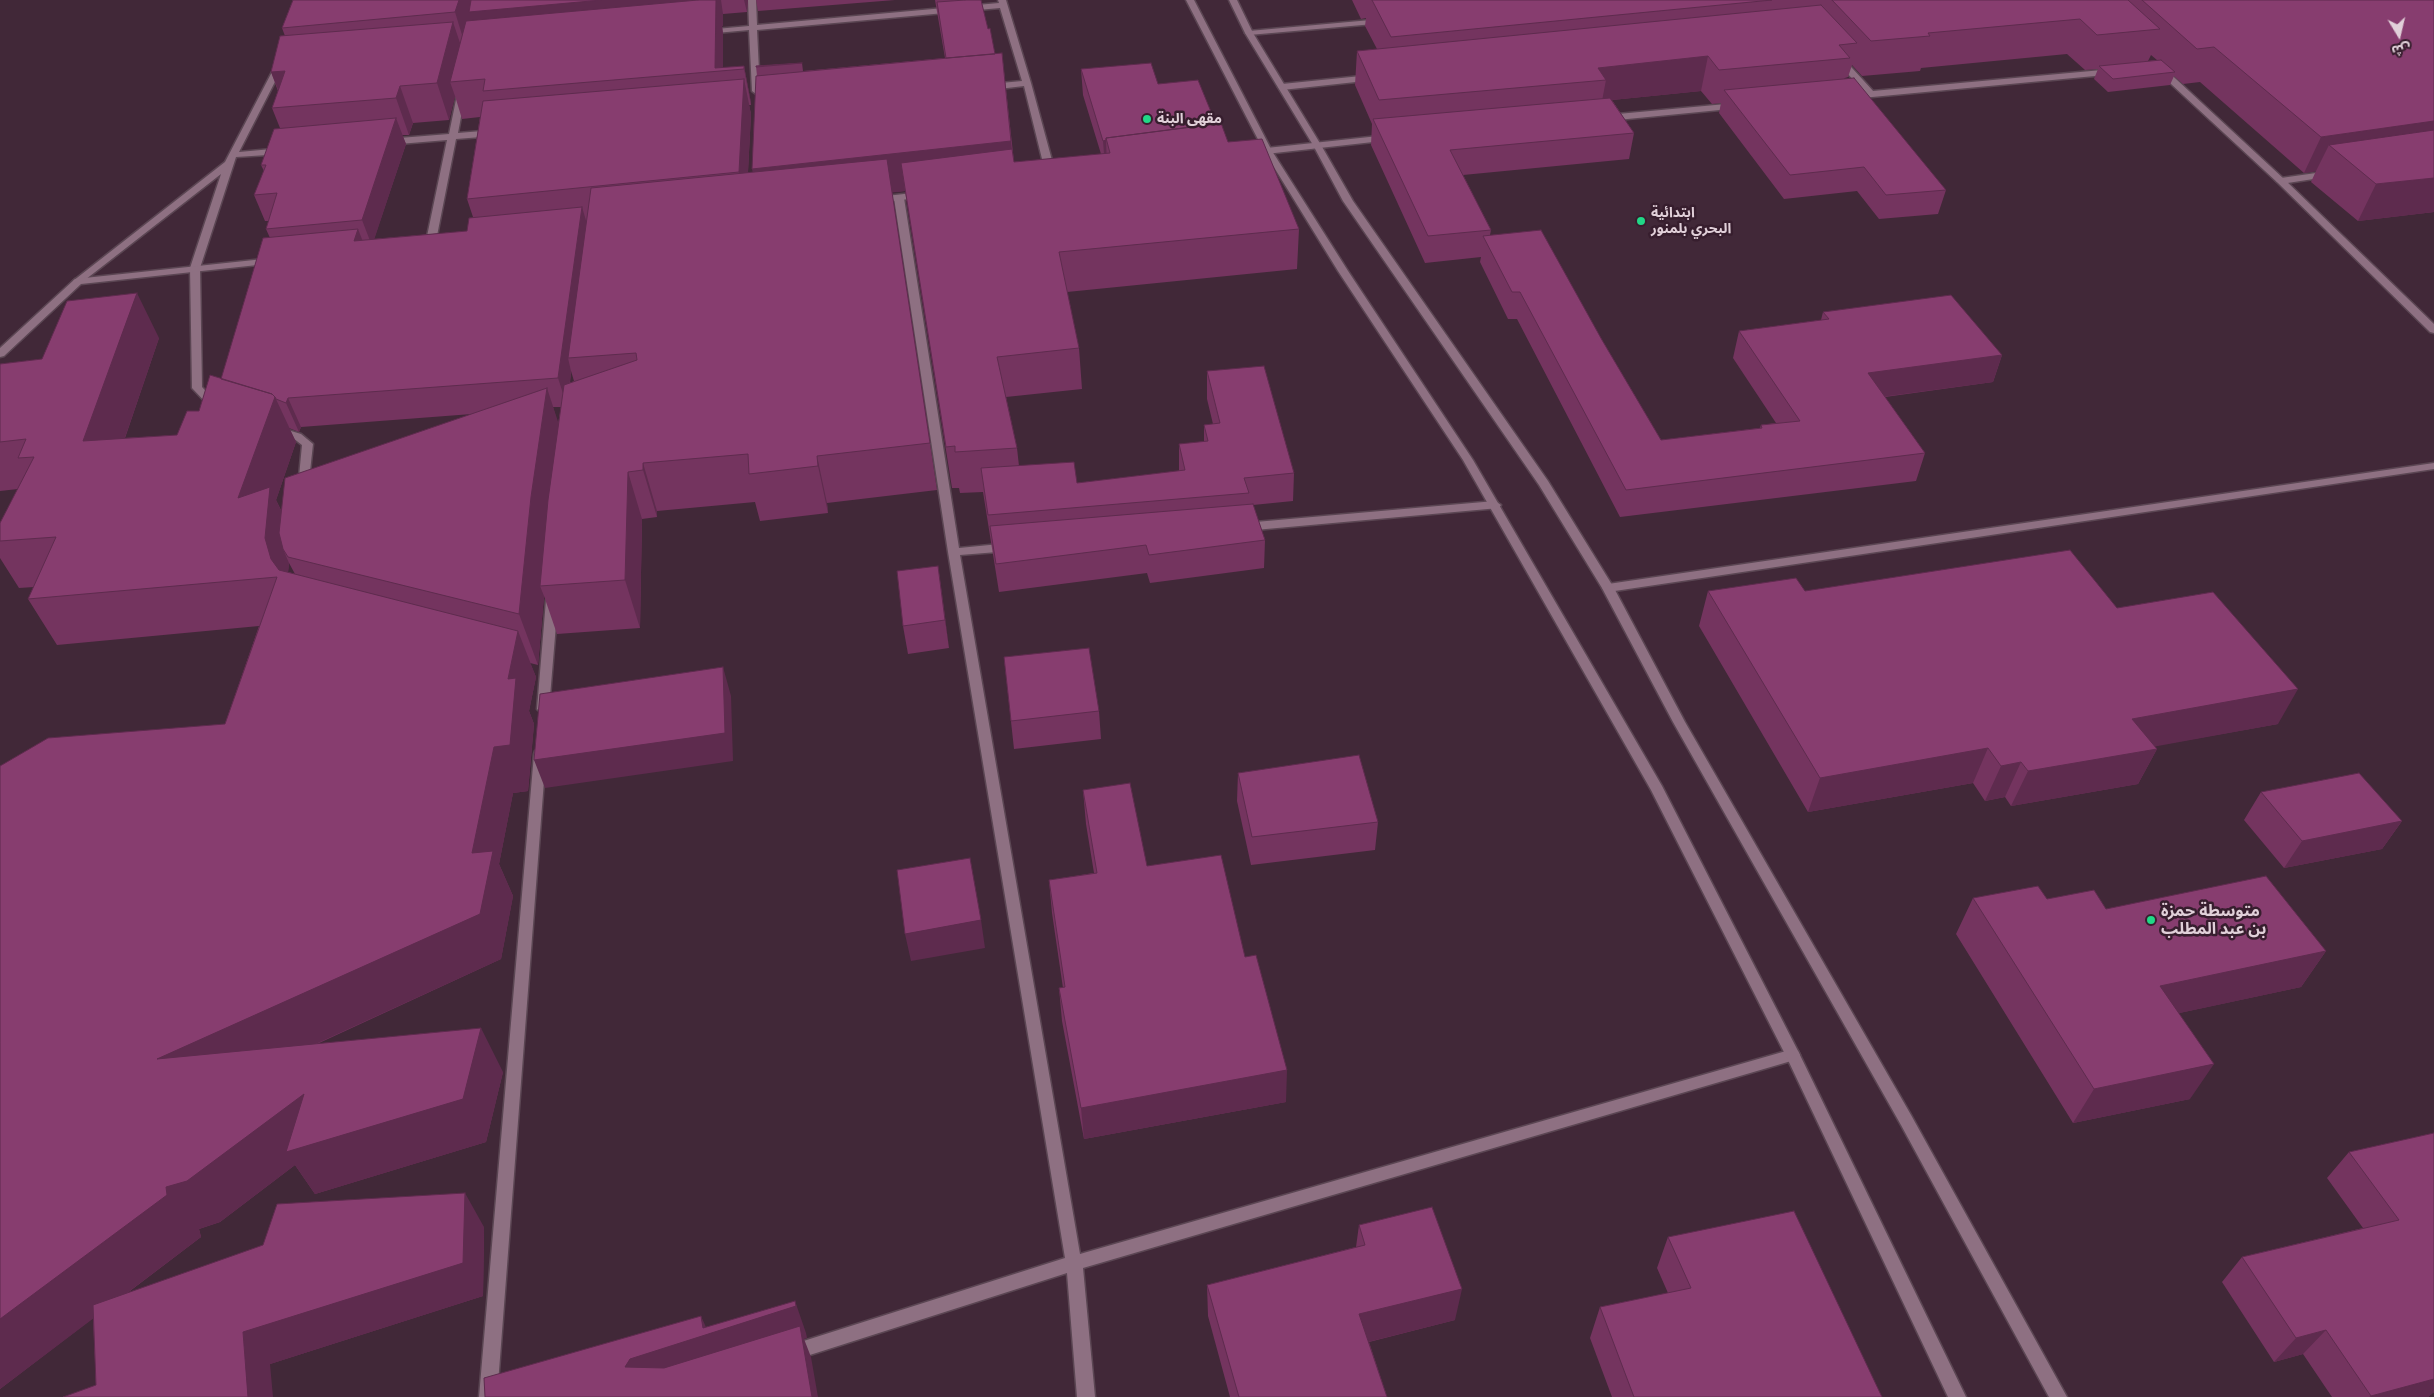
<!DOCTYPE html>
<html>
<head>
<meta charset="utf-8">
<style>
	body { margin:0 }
	#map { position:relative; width:2434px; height:1397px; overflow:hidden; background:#412838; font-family:"PT Sans","Noto Sans Arabic",sans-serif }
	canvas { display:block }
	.north { position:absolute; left:2374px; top:10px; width:50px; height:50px; -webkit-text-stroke:4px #371e2e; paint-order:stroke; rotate:171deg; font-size:14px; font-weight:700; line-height:20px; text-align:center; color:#e1d0d9 }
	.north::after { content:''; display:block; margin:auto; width:18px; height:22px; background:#e1d0d9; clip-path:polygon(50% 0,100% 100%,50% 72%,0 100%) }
</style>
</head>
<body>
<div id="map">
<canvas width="2434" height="1397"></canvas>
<div class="north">ش</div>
</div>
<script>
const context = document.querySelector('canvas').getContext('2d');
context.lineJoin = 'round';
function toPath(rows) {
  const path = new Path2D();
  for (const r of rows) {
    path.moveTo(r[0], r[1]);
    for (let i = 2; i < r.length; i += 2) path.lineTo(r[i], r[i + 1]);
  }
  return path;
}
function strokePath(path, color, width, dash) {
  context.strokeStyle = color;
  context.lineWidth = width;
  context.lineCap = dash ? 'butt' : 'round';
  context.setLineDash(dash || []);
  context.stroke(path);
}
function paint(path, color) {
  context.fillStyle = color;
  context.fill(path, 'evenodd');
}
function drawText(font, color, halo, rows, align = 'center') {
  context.font = font + ' "PT Sans","Noto Sans Arabic",sans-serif';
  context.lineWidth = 5;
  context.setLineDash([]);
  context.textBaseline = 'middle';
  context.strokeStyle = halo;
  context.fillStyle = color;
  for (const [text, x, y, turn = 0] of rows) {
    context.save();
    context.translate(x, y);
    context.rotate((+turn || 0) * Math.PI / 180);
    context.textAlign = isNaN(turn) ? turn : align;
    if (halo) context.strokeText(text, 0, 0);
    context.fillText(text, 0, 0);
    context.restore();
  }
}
const minor = toPath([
	[748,0,756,0,757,25,999,3,998,0,1006,0,1031,83,1056,175,1051,178,1046,175,1024,86,990,90,986,87,990,84,1022,81,1000,8,757,30,760,91,756,94,752,91,749,30,705,34,701,32,705,30,749,26,748,0],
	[1382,19,1385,19,1385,23,1249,35,1245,33,1249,31,1382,19],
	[1836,57,1842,57,1874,92,1874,96,1868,96,1836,61,1836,57],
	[276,59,283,61,281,70,239,152,283,148,287,151,283,154,236,157,200,268,202,387,220,406,215,409,211,408,192,388,190,268,221,174,81,283,78,284,73,281,225,162,273,70,276,59],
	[1371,75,1374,76,1374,80,1282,90,1278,87,1282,84,1371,75],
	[462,87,466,90,458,133,494,130,498,133,494,136,456,139,435,246,430,249,425,246,447,140,387,145,383,142,387,139,449,134,458,90,462,87],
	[2330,171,2335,174,2333,176,2281,184,2276,181,2281,178,2330,171],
	[899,195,904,198,959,548,1010,543,1016,547,1010,551,960,555,1080,1254,1793,1049,1798,1051,1800,1055,1798,1059,1083,1268,1095,1397,1077,1397,1067,1273,791,1361,785,1359,783,1353,785,1347,791,1345,1065,1258,948,552,894,198,899,195],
	[278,427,301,434,313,444,308,490,304,491,298,487,302,445,293,438,274,432,273,430,278,427],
	[2434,463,2434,469,1608,592,1602,588,1608,584,2434,463],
	[1495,501,1501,505,1499,508,1244,531,1238,527,1244,523,1495,501],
	[552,596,558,600,549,709,543,714,537,709,546,600,552,596],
	[540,749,545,751,546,754,497,1397,479,1397,534,754,535,751,540,749]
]);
const tertiary = toPath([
	[2157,67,2163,67,2284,179,2434,324,2434,333,2430,332,2278,183,2157,71,2157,67],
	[2113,69,2117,72,2116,74,1851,99,1847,96,1851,93,2113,69],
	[1737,103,1741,106,1740,108,1607,121,1603,118,1607,115,1737,103],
	[1388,135,1392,138,1391,140,1257,155,1253,152,1257,149,1388,135],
	[922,192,925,193,925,197,877,203,872,200,877,197,922,192],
	[273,258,276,259,276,263,81,284,4,356,0,357,0,348,75,279,273,258]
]);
const secondary = toPath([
	[1186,0,1194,0,1272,151,1348,271,1473,460,1662,786,1798,1051,1966,1397,1948,1397,1787,1058,1651,790,1463,460,1338,271,1264,151,1186,0],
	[1229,0,1237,0,1253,33,1321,145,1353,201,1548,481,1614,588,1685,722,1911,1115,2067,1397,2049,1397,1901,1125,1673,722,1602,588,1539,485,1343,201,1313,145,1245,33,1229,0]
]);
strokePath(minor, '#5b4653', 3);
strokePath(tertiary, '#5b4653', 3);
strokePath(secondary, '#5b4653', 3);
paint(minor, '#8e7082');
paint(tertiary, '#8e7082');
paint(secondary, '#8e7082');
paint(toPath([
	[293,0,748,0,747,12,723,14,723,25,722,26,723,34,723,68,744,66,751,103,751,105,749,105,751,114,748,172,753,172,757,76,756,66,802,63,803,71,945,58,935,0,981,0,988,29,995,54,1002,53,1014,162,1101,154,1083,95,1081,69,1158,84,1216,124,1228,142,1299,229,1297,269,1067,292,1079,348,1082,389,1006,397,1017,448,1019,466,1077,483,1179,471,1179,444,1204,442,1204,425,1213,424,1207,399,1207,371,1294,473,1293,501,1253,505,1265,540,1264,568,1150,583,1147,573,999,592,983,492,960,493,959,488,952,488,905,191,892,192,937,490,827,503,828,513,760,521,755,502,657,511,657,517,642,519,640,628,557,634,544,596,538,665,530,663,536,677,529,711,534,724,528,791,513,793,499,864,513,896,501,959,317,1044,503,1072,486,1142,315,1194,295,1165,220,1222,199,1229,201,1237,126,1294,484,1227,483,1296,270,1364,96,1385,93,1318,0,1389,0,766,225,724,259,626,57,645,28,599,34,587,19,588,0,558,0,523,18,489,0,491,0,364,42,359,159,338,125,438,177,435,199,411,221,379,270,238,266,229,269,221,265,221,254,195,264,171,261,165,280,128,272,108,278,91,271,72,285,36,282,28],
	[455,96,462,119,480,117,467,199,473,217,467,231,374,239,406,144,402,135,409,135,413,123,449,120],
	[571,371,574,381,570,383],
	[553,407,561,407,558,424],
	[472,414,281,510,276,500,296,442,289,428,299,432,301,427],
	[289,563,295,574,288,572],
	[756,0,895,0,758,11],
	[1352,0,2434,0,2434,212,2358,221,2311,182,2316,171,2304,173,2200,82,2183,84,2174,76,2170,85,2108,92,2094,79,2098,69,2085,70,2067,54,1921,68,1920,71,1862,76,1852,65,1848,77,1845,78,1844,79,1946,190,1938,214,1879,219,1857,191,1784,199,1719,113,1721,103,1712,104,1701,91,1612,100,1634,133,1629,159,1463,175,1491,230,1490,235,1602,340,1661,440,1760,428,1761,425,1776,423,1733,358,1739,331,1821,320,1823,312,2002,355,1993,382,1885,397,1925,453,1916,481,1620,517,1517,319,1508,319,1480,262,1481,257,1425,263,1371,145,1372,124,1355,85,1357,51,1377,49,1365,26,1366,18,1361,19],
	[2151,55,2157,60,2148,61],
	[938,566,949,648,908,654,903,626],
	[1708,591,2117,608,2278,724,2154,746,2157,749,2138,784,2011,806,2005,797,1985,801,1973,783,1808,812,1699,626],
	[1004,657,1099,711,1101,739,1014,749],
	[1238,773,1378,822,1375,850,1251,865,1237,801],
	[1083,790,1147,866,1245,957,1286,1102,1084,1139,1062,1021,1059,988,1063,988,1052,913,1049,880,1094,873,1086,824],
	[2261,792,2402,821,2382,849,2284,868,2244,820],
	[1973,898,2047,899,2106,909,2326,951,2301,987,2179,1013,2190,1099,2073,1123,1956,934],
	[2434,1133,2434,1392,2428,1397,2332,1397,2303,1354,2274,1362,2222,1282,2242,1257,2363,1228,2327,1178,2349,1152],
	[1359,1225,1455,1320,1369,1342,1387,1397,1230,1397,1208,1316,1207,1285,1356,1247],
	[1668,1237,1882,1397,1612,1397,1590,1338,1600,1307,1668,1293,1657,1268]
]), '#74345f');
paint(toPath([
	[459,0,721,0,723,14,723,25,722,26,723,34,723,70,466,48,455,12],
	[744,0,748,0,747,12],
	[453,22,465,58,450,82,455,96,449,120,437,83],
	[1708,56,1701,91,1602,101,1606,80,1598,68],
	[744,66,751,103,751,105,744,69],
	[285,71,285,107,271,72],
	[744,79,751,114,746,209,739,172],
	[400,86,413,123,409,135,396,98],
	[396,118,406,144,372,246,362,220],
	[2434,121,2434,155,2329,145,2316,171,2304,173,2321,137],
	[1106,140,1107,167,1105,167,1103,141],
	[1011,141,1015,178,901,163,905,191,760,207,752,169],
	[2434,178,2434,212,2358,221,2376,184],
	[582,207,590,234,568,358,571,371,567,406,558,378],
	[358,229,369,257,354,241],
	[137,293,159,338,108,487,83,441],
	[2002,355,1993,382,1859,400,1868,373],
	[547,388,563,437,540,586,544,596,538,665,519,614,531,497],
	[275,397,296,442,276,500,292,533,283,549,289,563,287,584,293,605,238,498],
	[288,398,301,427,299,432,286,403],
	[817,456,827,503,828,513,818,466],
	[643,463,657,511,657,517,643,470],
	[628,472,642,519,640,628,625,580],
	[938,566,942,594,949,648,945,620],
	[518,631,536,677,529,711,534,724,528,791,513,793,499,864,513,896,501,959,189,1102,157,1059,472,853],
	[723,667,731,696,733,761,545,788,534,760],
	[2298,689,2278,724,2114,754,2132,719],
	[1988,748,1973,783,1808,812,1820,778],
	[2157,749,2138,784,2011,806,2028,771],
	[2021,762,2005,797,1985,801,2001,766],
	[2402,821,2382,849,2284,868,2302,841],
	[981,920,985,948,911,961,905,934],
	[2326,951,2301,987,2138,1022,2160,986],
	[481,1028,503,1072,486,1142,315,1194,295,1165,220,1222,199,1229,201,1237,0,1389,0,1319,166,1187,304,1094],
	[2214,1064,2190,1099,2073,1123,2094,1089],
	[1287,1070,1286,1102,1084,1139,1081,1108],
	[465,1193,484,1227,483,1296,270,1364,273,1397,248,1397,243,1332],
	[1462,1289,1455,1320,1356,1345,1359,1314],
	[795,1301,806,1333,807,1338,804,1339,811,1357,818,1397,645,1389,625,1367,630,1359,703,1328,701,1316,709,1334],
	[2326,1330,2303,1354,2274,1362,2296,1338],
	[2434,1379,2434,1392,2428,1397,2369,1397,2371,1396]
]), '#5e2b4e');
const building = toPath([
	[293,0,459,0,455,12,282,28,293,0],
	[471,0,602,0,469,12,471,0],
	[698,0,716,0,715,68,744,66,744,69,483,91,485,79,450,82,466,21,698,0],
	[965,0,981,0,988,29,990,28,995,54,946,58,937,2,965,0],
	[1372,0,1772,0,1391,37,1372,0],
	[1832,0,2128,0,2160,29,2097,35,2080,19,1928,33,1930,36,1871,41,1832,0],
	[2142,0,2434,0,2434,121,2321,137,2214,47,2197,49,2142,0],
	[1821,5,1857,43,1839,45,1850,58,1719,70,1708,56,1598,68,1606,80,1379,100,1357,51,1821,5],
	[453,22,437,83,400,86,396,98,272,108,285,71,271,72,280,36,453,22],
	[1002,53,1011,141,752,169,756,76,1002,53],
	[2161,60,2175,72,2113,79,2099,66,2161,60],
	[802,63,756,67,756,66,802,63],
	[1151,63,1158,84,1198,80,1216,124,1106,138,1106,140,1103,141,1081,69,1151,63],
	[1854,78,1946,190,1886,195,1864,167,1790,175,1724,90,1854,78],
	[744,79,739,172,467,199,483,101,744,79],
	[1610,98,1634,133,1450,150,1491,230,1428,236,1373,119,1610,98],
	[396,118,362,220,266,229,277,193,254,195,266,165,261,165,274,129,396,118],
	[1221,123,1228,142,1262,139,1299,229,1059,252,1079,348,997,357,1017,448,955,452,955,446,946,447,901,163,1012,149,1014,162,1110,153,1106,138,1221,123],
	[2434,130,2434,178,2376,184,2329,145,2434,130],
	[887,159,930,443,817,456,818,466,749,474,748,454,643,463,643,470,628,472,625,580,540,586,548,500,564,385,637,360,636,353,568,358,591,188,887,159],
	[582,207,558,378,288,398,286,403,276,399,275,397,272,394,221,379,263,238,358,229,354,241,467,231,469,218,582,207],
	[1541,230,1602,340,1661,440,1762,428,1761,425,1800,421,1739,331,1829,319,1823,312,1951,295,2002,355,1868,373,1925,453,1626,490,1520,292,1512,292,1483,236,1541,230],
	[137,293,83,441,177,435,187,411,199,411,210,375,272,394,275,397,238,498,270,487,265,538,271,559,279,570,518,631,508,679,516,678,510,745,494,747,472,853,493,851,480,914,157,1059,481,1028,463,1099,286,1152,304,1094,187,1181,166,1187,167,1195,0,1319,0,766,48,738,225,724,277,577,28,599,56,537,0,541,0,523,34,457,18,458,26,439,0,442,0,364,42,359,67,301,137,293],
	[1264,366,1294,473,1244,478,1249,493,988,515,981,468,1074,462,1077,483,1185,470,1179,444,1208,441,1204,425,1220,423,1207,371,1264,366],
	[547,388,531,497,519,614,288,557,283,549,279,533,285,478,547,388],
	[1253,504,1265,540,1149,555,1146,545,996,564,990,526,1253,504],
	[2070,550,2117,608,2213,592,2298,689,2132,719,2157,749,2028,771,2021,762,2001,766,1988,748,1820,778,1708,591,1796,578,1805,591,2070,550],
	[938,566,945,620,903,626,897,571,938,566],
	[1089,648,1099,711,1011,721,1004,657,1089,648],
	[723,667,725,733,534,760,540,694,723,667],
	[1359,755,1378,822,1252,837,1238,773,1359,755],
	[2359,773,2402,821,2302,841,2261,792,2359,773],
	[1130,783,1147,866,1221,855,1245,957,1256,955,1287,1070,1081,1108,1059,988,1065,987,1049,880,1097,873,1083,790,1130,783],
	[970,858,981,920,905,934,897,870,970,858],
	[2266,876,2326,951,2160,986,2214,1064,2094,1089,1973,898,2038,886,2047,899,2094,890,2106,909,2266,876],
	[2434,1133,2434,1379,2371,1396,2326,1330,2296,1338,2242,1257,2399,1220,2349,1152,2434,1133],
	[465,1193,463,1263,243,1332,248,1397,63,1397,96,1385,93,1305,263,1245,277,1204,465,1193],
	[1432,1207,1462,1289,1359,1314,1387,1397,1239,1397,1207,1285,1365,1245,1359,1225,1432,1207],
	[1794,1211,1882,1397,1634,1397,1600,1307,1691,1288,1668,1237,1794,1211],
	[795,1301,796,1306,630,1359,625,1367,664,1368,800,1326,812,1397,485,1397,484,1378,701,1316,703,1328,795,1301]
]);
paint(building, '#873d6f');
strokePath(building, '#5e2b4e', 1);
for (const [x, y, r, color] of [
	[1147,119,5,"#21d887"],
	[1641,221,5,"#21d887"],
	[2151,920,5,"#21d887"]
]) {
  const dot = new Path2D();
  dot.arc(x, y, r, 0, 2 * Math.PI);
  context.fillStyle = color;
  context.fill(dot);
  strokePath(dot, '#371e2e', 2);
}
drawText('bold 14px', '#e1d0d9', '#371e2e', [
	["مقهى البنة",1157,119],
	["ابتدائية",1651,213],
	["البحري بلمنور",1651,229]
], 'left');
drawText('bold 16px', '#e1d0d9', '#371e2e', [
	["متوسطة حمزة",2161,911],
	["بن عبد المطلب",2161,929]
], 'left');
</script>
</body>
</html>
